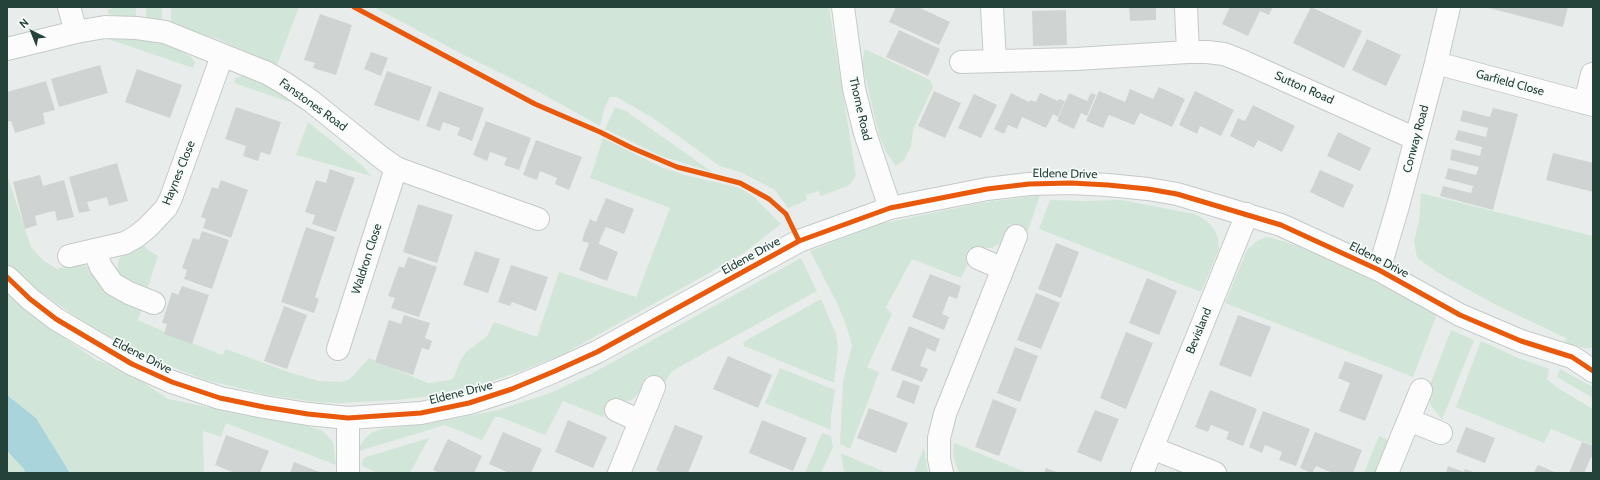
<!DOCTYPE html>
<html>
<head>
<meta charset="utf-8">
<style>
	body { margin:0 }
	#map { position:relative; width:1600px; height:480px; overflow:hidden; background:#e8edeb; font-family:Cabin,sans-serif }
	canvas { display:block }
	.frame { position:absolute; inset:0; border:8px solid #24423a; pointer-events:none }
	.north { position:absolute; left:12px; top:12px; width:40px; height:40px; -webkit-text-stroke:3px #f7fbf9; paint-order:stroke; rotate:317deg; font-size:11px; font-weight:700; line-height:16px; text-align:center; color:#24423a }
	.north::after { content:''; display:block; margin:auto; width:14px; height:18px; background:#24423a; clip-path:polygon(50% 0,100% 100%,50% 72%,0 100%) }
</style>
</head>
<body>
<div id="map">
<canvas width="1600" height="480"></canvas>
<div class="frame"></div>
<div class="north">N</div>
</div>
<script>
const context = document.querySelector('canvas').getContext('2d');
context.lineJoin = 'round';
function paint(path, color) {
  context.fillStyle = color;
  context.fill(path, 'evenodd');
}
function toPath(rows) {
  const path = new Path2D();
  for (const r of rows) {
    path.moveTo(r[0], r[1]);
    for (let i = 2; i < r.length; i += 2) path.lineTo(r[i], r[i + 1]);
  }
  return path;
}
function strokePath(path, color, width, dash) {
  context.strokeStyle = color;
  context.lineWidth = width;
  context.lineCap = dash ? 'butt' : 'round';
  context.setLineDash(dash || []);
  context.stroke(path);
}
function drawText(font, color, halo, rows, align = 'center') {
  context.font = font + ' Cabin,sans-serif';
  context.lineWidth = 3.5;
  context.setLineDash([]);
  context.textBaseline = 'middle';
  context.strokeStyle = halo;
  context.fillStyle = color;
  for (const [text, x, y, turn = 0] of rows) {
    context.save();
    context.translate(x, y);
    context.rotate((+turn || 0) * Math.PI / 180);
    context.textAlign = isNaN(turn) ? turn : align;
    if (halo) context.strokeText(text, 0, 0);
    context.fillText(text, 0, 0);
    context.restore();
  }
}
paint(toPath([
	[114,7,136,7,136,17,113,16,108,13,108,10],
	[146,7,162,7,162,24,146,19],
	[171,7,299,7,276,68,242,50,215,38,171,25],
	[374,7,829,7,856,175,853,181,848,186,821,196,818,191,806,195,807,200,788,208,775,190,740,172,720,166,653,118,617,97,610,97,605,107,600,126,539,92,462,54],
	[109,36,148,37,175,47,191,57,195,62,193,68,108,39],
	[865,49,930,80,933,87,913,130,911,146,904,160,896,166,886,152,879,135,862,63],
	[246,75,259,79,291,100,289,102,234,83,235,78],
	[615,107,626,111,712,172,661,156,605,129],
	[308,122,363,166,371,176,296,155],
	[603,138,661,167,685,175,740,188,754,197,781,224,741,255,562,355,516,373,480,385,423,397,398,400,339,403,314,402,263,394,206,380,141,355,85,323,39,291,30,314,96,360,124,369,168,399,237,413,308,426,323,431,333,442,336,465,226,423,221,437,203,431,204,473,70,473,36,418,7,395,7,175,31,247,37,254,44,261,57,269,75,264,82,264,88,267,95,273,108,294,142,308,138,320,151,326,222,355,226,349,291,373,319,381,341,382,350,379,369,358,428,383,451,380,454,377,460,361,466,352,487,336,494,322,537,337,559,272,636,297,670,208,590,178],
	[1421,193,1593,236,1593,348,1584,348,1565,343,1566,338,1496,305,1440,274,1417,258,1414,241,1419,221],
	[1040,195,1028,231,1010,224,1004,239,999,244,992,248,976,248,961,278,912,259,886,307,892,314,867,367,879,372,850,449,840,444,843,381,852,346,847,328,838,305,810,251,880,224,980,203],
	[1050,200,1084,201,1121,200,1195,214,1208,222,1214,229,1218,239,1219,249,1201,292,1039,229],
	[1266,237,1283,241,1311,251,1358,273,1437,314,1413,377,1225,303,1247,250,1257,241],
	[141,241,148,250,158,256,147,290,116,274,119,259,123,253],
	[801,258,817,291,672,371,665,382,647,376,643,387,633,399,625,402,611,400,603,417,563,401,545,435,500,417,495,417,482,440,445,425,356,452,365,438,371,433,381,429,426,424,498,410,550,393,591,374],
	[821,299,836,334,838,348,834,383,744,346,743,343,747,340],
	[1451,330,1474,340,1442,420,1430,404,1429,387],
	[1481,341,1516,357,1549,369,1547,379,1556,387,1593,409,1593,446,1551,429,1544,443,1456,407],
	[780,368,835,390,831,416,831,430,765,403],
	[1560,369,1593,387,1593,398,1557,377],
	[822,433,831,436,833,447,821,473,805,473],
	[1379,436,1390,441,1378,473,1364,473],
	[429,438,410,473,378,473,364,467,362,464,363,459,366,457],
	[954,443,1028,473,959,473,953,456],
	[924,447,928,473,914,473],
	[7,451,24,469,25,473,7,473],
	[841,453,887,473,844,473]
]), '#d1e6d8');
paint(toPath([
	[7,395,36,418,70,473,25,473,24,469,7,451]
]), '#a9d4db');
paint(toPath([
	[896,7,918,7,950,22,939,45,889,22],
	[1129,7,1156,7,1156,20,1130,21],
	[1230,7,1273,7,1269,15,1260,11,1248,36,1222,24],
	[1311,7,1362,31,1344,68,1293,43],
	[1485,7,1568,7,1563,27],
	[1066,10,1067,45,1033,46,1032,11],
	[320,14,352,25,336,75,313,68,315,63,304,60],
	[899,30,940,49,928,76,886,57],
	[1367,39,1401,55,1386,86,1352,70],
	[371,52,388,58,381,76,364,69],
	[100,65,108,93,59,107,51,79],
	[137,69,182,85,170,118,125,102],
	[387,71,432,87,419,121,374,105],
	[46,81,55,110,43,113,45,124,15,133,11,121,7,122,7,92],
	[1159,87,1185,99,1172,127,1140,113,1134,125,1109,115,1103,128,1086,121,1099,91,1125,102,1130,89,1153,99],
	[439,91,484,108,472,141,457,135,460,128,443,122,440,131,426,126],
	[934,91,961,103,945,138,918,126],
	[1195,91,1234,110,1221,136,1200,126,1197,134,1179,125],
	[1011,93,1029,102,1030,100,1036,102,1040,93,1058,101,1059,99,1065,101,1058,117,1053,114,1046,128,1022,117,1017,129,1008,125,1004,134,994,129],
	[1069,93,1087,101,1091,93,1096,95,1087,116,1081,113,1074,129,1057,121],
	[974,94,997,105,981,138,958,128],
	[1253,105,1295,126,1282,152,1258,140,1254,148,1230,136,1238,118,1245,121],
	[236,107,281,122,270,155,261,152,258,161,243,156,246,146,225,139],
	[1493,108,1518,114,1493,210,1440,196,1443,186,1471,193,1473,186,1445,179,1448,168,1476,175,1479,167,1450,160,1452,149,1480,156,1482,147,1455,140,1458,130,1486,137,1488,128,1460,121,1463,110,1490,117],
	[486,121,531,138,519,170,504,165,507,158,490,152,487,161,473,155],
	[1338,132,1371,148,1360,171,1327,156],
	[536,140,582,157,569,190,555,184,557,178,540,171,537,180,523,175],
	[1553,153,1593,163,1593,192,1546,180],
	[117,163,128,201,109,206,107,197,100,199,87,202,90,211,79,213,69,177],
	[330,169,355,178,336,232,312,224,315,215,305,212,316,180,326,183],
	[1320,170,1354,185,1343,208,1310,192],
	[40,175,43,186,64,180,74,217,57,221,55,211,49,212,35,216,37,225,25,229,13,182],
	[221,180,248,190,231,238,203,228,206,219,201,217,212,187,218,189],
	[606,198,634,209,624,234,606,227,601,237,599,244,618,252,607,281,579,270,589,243,582,241,585,231,590,219,596,222],
	[418,204,453,215,437,263,403,252],
	[306,227,335,237,315,297,319,299,314,313,281,302],
	[202,231,229,240,212,289,184,279,187,270,182,268,193,238,199,240],
	[1056,243,1079,252,1061,298,1038,289],
	[475,251,500,259,488,293,463,285],
	[408,257,437,267,419,317,391,308,395,298,388,296,399,266,404,268],
	[511,265,548,277,536,311,512,302,510,306,498,302],
	[930,274,961,286,957,299,949,296,942,314,949,317,944,330,912,317],
	[1147,278,1177,291,1159,335,1129,323],
	[182,286,209,295,192,344,164,334,167,324,162,323,172,292,178,295],
	[1036,293,1060,303,1041,349,1017,340],
	[284,306,307,315,287,369,264,361],
	[404,315,430,323,425,338,432,341,429,350,422,348,413,375,375,362,389,320,401,324],
	[1238,315,1271,327,1251,377,1219,365],
	[909,326,940,339,935,352,927,348,923,358,920,366,928,369,922,382,891,370],
	[1126,332,1153,343,1126,409,1100,398],
	[1015,347,1038,356,1020,402,997,393],
	[728,356,772,375,758,408,713,389],
	[1345,361,1383,375,1365,421,1339,411,1350,383,1338,378],
	[903,380,920,386,914,404,896,397],
	[1210,390,1257,409,1243,446,1226,439,1229,432,1211,425,1208,432,1195,427],
	[993,399,1017,409,999,456,975,447],
	[869,408,908,423,896,453,857,438],
	[1095,410,1119,419,1101,462,1077,452],
	[1263,411,1310,429,1296,466,1279,460,1282,452,1265,445,1262,453,1249,447],
	[568,420,607,437,593,468,555,452],
	[762,420,807,438,793,471,749,453],
	[675,425,703,436,688,473,662,473,656,470],
	[1466,427,1495,438,1485,463,1456,452],
	[503,432,542,449,531,473,509,473,489,464],
	[1315,432,1362,450,1353,473,1333,473,1316,466,1312,473,1300,468],
	[226,435,269,451,260,473,235,473,215,465],
	[448,439,482,456,474,473,439,473,433,470],
	[1582,442,1593,446,1593,458,1591,457,1584,473,1569,473],
	[294,462,322,473,290,473],
	[1538,465,1557,473,1534,473],
	[1448,466,1464,472,1465,469,1476,473,1446,473],
	[1046,468,1059,473,1044,473]
]), '#cfd4d2');
const minor = toPath([
	[69,7,76,32],
	[843,7,854,89,865,133,890,208],
	[992,7,995,61],
	[1186,7,1188,52],
	[7,49,76,32,105,27,137,28,165,32,267,73,286,84,311,101,382,158,396,168,538,219],
	[961,62,1076,59,1188,52,1207,52,1224,54,1242,61,1416,139],
	[1436,63,1593,105],
	[1585,103,1592,74],
	[94,250,101,267,113,284,129,293,154,303],
	[69,256,125,243,137,236,148,227,166,208,171,198,222,56],
	[978,258,1003,269],
	[1379,270,1398,206,1436,63,1449,7],
	[7,277,30,299,56,319,132,364,172,382,220,398,264,407,308,414,348,418,421,413,469,403,512,389,555,371,597,352,639,329,799,241,890,208,987,189,1029,184,1071,183,1108,185,1148,189,1177,194,1281,225,1379,270,1460,315,1521,341,1572,357,1593,371],
	[338,349,396,168],
	[616,410,640,421],
	[1409,420,1441,433],
	[1152,448,1215,473],
	[348,473,348,418],
	[619,473,654,387],
	[942,473,939,459,939,438,945,414,1016,236],
	[1142,473,1247,214],
	[1387,473,1421,390]
]);
strokePath(minor, '#c5cac8', 24);
strokePath(minor, '#fcfcfc', 22);
strokePath(toPath([
	[354,7,535,104,600,132,632,148,677,167,740,183,769,199,786,214,799,241],
	[7,277,30,299,56,319,132,364,172,382,220,398,264,407,308,414,348,418,421,413,469,403,512,389,555,371,597,352,639,329,799,241,890,208,987,189,1029,184,1071,183,1108,185,1148,189,1177,194,1281,225,1379,270,1460,315,1521,341,1572,357,1593,371]
]), '#e8590c', 5);
drawText('12px', '#24423a', '#f7fbf9', [
	["Garfield Close",1510,83,15],
	["Sutton Road",1304,88,24],
	["Fanstones Road",313,105,36],
	["Thorne Road",860,109,77],
	["Conway Road",1416,139,-75],
	["Haynes Close",179,173,-68],
	["Eldene Drive",1065,174,1],
	["Eldene Drive",751,256,-29],
	["Waldron Close",367,259,-72],
	["Eldene Drive",1379,260,27],
	["Bevisland",1199,331,-68],
	["Eldene Drive",142,356,27],
	["Eldene Drive",461,393,-14]
]);
</script>
</body>
</html>
